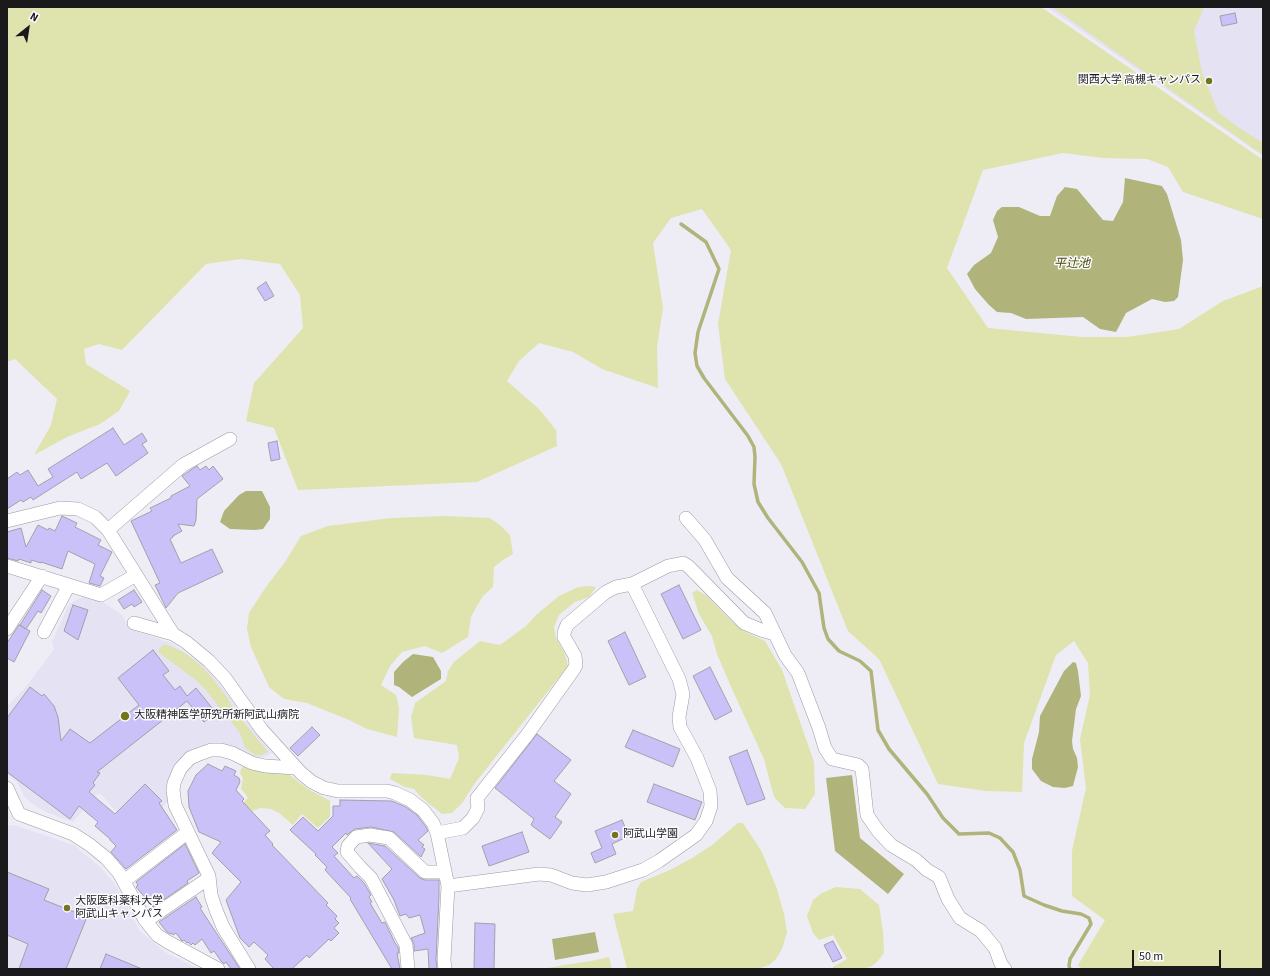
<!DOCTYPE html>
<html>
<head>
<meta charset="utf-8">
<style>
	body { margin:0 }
	#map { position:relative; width:1270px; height:976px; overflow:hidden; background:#eeedf6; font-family:"Source Sans 3",sans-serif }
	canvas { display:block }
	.frame { position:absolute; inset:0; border:8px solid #1a191c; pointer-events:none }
	.north { position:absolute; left:8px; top:8px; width:40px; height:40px; -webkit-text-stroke:3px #fbfbfe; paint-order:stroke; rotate:30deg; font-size:11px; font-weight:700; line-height:16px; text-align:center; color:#1a191c }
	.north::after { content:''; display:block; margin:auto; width:14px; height:18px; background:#1a191c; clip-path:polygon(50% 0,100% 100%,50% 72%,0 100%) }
	.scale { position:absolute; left:1132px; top:950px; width:89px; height:18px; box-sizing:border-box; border:2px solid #1a191c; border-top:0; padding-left:5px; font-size:12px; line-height:14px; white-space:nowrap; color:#1a191c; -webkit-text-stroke:3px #fbfbfe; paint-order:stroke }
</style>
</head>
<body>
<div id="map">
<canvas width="1270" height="976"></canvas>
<div class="frame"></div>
<div class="north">N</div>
<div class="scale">50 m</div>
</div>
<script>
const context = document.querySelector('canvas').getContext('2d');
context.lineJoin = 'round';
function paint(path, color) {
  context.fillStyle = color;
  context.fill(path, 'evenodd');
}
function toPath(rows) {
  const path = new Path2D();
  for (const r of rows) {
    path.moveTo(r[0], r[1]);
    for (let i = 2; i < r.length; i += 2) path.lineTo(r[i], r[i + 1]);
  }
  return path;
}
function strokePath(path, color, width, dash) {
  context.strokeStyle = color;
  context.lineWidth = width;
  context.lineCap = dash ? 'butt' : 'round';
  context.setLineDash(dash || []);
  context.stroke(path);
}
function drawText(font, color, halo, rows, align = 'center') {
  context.font = font + ' "Source Sans 3","Noto Sans JP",sans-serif';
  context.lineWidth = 3;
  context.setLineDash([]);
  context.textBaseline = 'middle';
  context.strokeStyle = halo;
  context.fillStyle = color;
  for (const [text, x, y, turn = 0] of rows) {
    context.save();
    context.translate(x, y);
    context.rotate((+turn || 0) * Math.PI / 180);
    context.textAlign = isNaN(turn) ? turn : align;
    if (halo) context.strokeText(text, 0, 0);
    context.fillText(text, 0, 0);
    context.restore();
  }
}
paint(toPath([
	[1047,7,1263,7,1263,156],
	[86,595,101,601,121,614,130,629,171,643,203,665,217,680,246,721,272,753,267,756,257,758,234,747,210,744,192,750,169,801,136,834,101,794,97,794,73,822,46,812,30,802,25,797,17,782,7,774,7,706,26,687,54,649,52,642,69,604],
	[14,825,74,845,100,867,115,884,140,931,165,952,199,969,7,969,7,826]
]), '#e4e2f3');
paint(toPath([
	[7,7,1041,7,1263,160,1263,219,1183,192,1168,167,1147,159,1103,158,1063,153,983,170,947,268,988,328,1082,337,1127,337,1179,329,1223,301,1263,286,1263,969,1081,969,1078,965,1105,920,1072,896,1072,851,1086,788,1080,739,1090,695,1088,663,1074,641,1056,655,1024,743,1022,792,986,791,938,784,879,659,848,631,781,464,725,379,718,324,731,250,702,209,671,218,653,243,663,308,657,347,658,388,602,369,573,352,539,343,519,361,507,381,539,409,556,430,557,446,477,482,298,490,274,428,246,421,254,383,303,328,300,295,280,264,241,259,206,264,122,350,99,344,84,349,86,364,130,391,119,411,100,424,67,437,34,455,51,425,57,399,15,359,7,362],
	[1052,7,1204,7,1194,31,1202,73,1218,112,1239,128,1263,143,1263,155],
	[444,516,490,518,501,526,510,535,513,554,503,560,494,567,493,587,483,596,477,606,471,617,468,637,442,653,425,646,402,652,390,666,381,685,396,695,399,708,397,737,367,729,349,720,307,703,284,699,269,687,251,647,247,629,249,613,266,587,285,562,301,536,328,526,391,518],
	[589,586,596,587,589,597,575,602,559,615,554,627,556,638,565,654,568,666,475,783,463,802,452,813,442,814,422,798,414,789,405,787,390,779,392,773,427,775,450,779,459,758,457,745,414,738,411,717,415,703,446,681,448,671,454,662,480,641,500,645,526,626,536,615,559,596,578,587],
	[697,590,707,596,731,621,744,631,765,641,782,670,814,762,815,794,805,809,785,808,774,797,764,759,732,689,717,654,712,636,699,614,692,593],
	[165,644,185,653,198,663,209,674,227,697,233,709,268,752,261,755,255,755,245,748,240,733,206,690,196,680,158,652,160,648],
	[244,765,287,773,308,789,330,801,330,817,318,828,302,814,293,825,279,813,271,809,261,808,244,813,237,809,248,798,244,792,241,789,243,778,240,774,241,769],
	[738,823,743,823,762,852,777,889,784,914,787,932,782,949,776,959,769,965,757,969,627,969,613,914,633,911,637,889,641,882,670,870,694,857,712,845],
	[836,887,860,889,879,905,883,932,884,953,877,962,870,967,859,969,834,969,833,967,847,959,833,935,819,940,813,933,807,916,813,900,822,893],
	[609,957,612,969,548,969,548,968,564,965,591,961]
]), '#dfe3ae');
paint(toPath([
	[1125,178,1162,186,1167,194,1181,240,1183,260,1178,297,1174,301,1165,302,1152,299,1126,313,1116,332,1100,329,1083,317,1026,319,1011,313,997,312,989,305,975,289,967,274,974,265,991,253,998,237,993,220,997,211,1002,207,1019,207,1040,216,1050,216,1057,196,1065,187,1077,189,1103,220,1113,221,1123,202],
	[246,491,262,491,270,507,270,519,263,529,255,530,230,529,220,522,224,511,239,495],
	[413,654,433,657,441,671,441,679,412,697,399,687,394,685,394,672,403,662],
	[1073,662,1076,663,1078,671,1081,696,1076,709,1072,741,1073,749,1077,758,1078,767,1073,786,1065,788,1053,787,1041,781,1032,769,1032,759,1039,732,1040,716,1064,671],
	[852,775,860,838,904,874,888,894,835,851,826,778],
	[595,932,599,952,555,960,552,939]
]), '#b0b47a');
strokePath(toPath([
	[681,224,706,242,719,269,698,332,695,353,697,366,704,378,748,436,754,447,755,457,754,484,758,502,768,518,802,562,819,593,824,628,828,639,839,651,860,661,871,671,878,730,889,749,927,794,943,818,959,834,989,833,1000,838,1013,852,1020,870,1024,896,1044,905,1062,911,1081,914,1089,918,1091,924,1070,959,1069,966,1070,969]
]), '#b0b47a', 3.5);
const building = toPath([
	[1235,13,1237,23,1222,26,1220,16,1235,13],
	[266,282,274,296,265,301,257,288,266,282],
	[113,428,124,445,142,433,147,441,142,444,148,453,116,476,107,463,81,479,77,472,33,500,31,497,23,502,21,500,7,509,7,479,17,472,20,475,28,470,38,486,53,477,48,469,113,428],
	[277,441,280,459,271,461,268,443,277,441],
	[197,466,200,470,206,466,209,470,213,466,223,479,197,499,196,520,194,526,178,524,182,531,173,536,173,537,170,539,181,563,212,549,223,572,178,593,166,608,155,585,160,583,131,521,152,511,150,508,171,498,171,496,190,486,182,476,197,466],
	[62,516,77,523,75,527,101,540,98,545,112,552,100,576,104,578,100,586,89,583,95,564,68,551,62,569,41,562,41,563,31,560,31,563,19,559,18,561,7,558,7,532,21,528,26,547,38,525,48,530,49,528,55,531,62,516],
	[679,585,701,630,683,639,661,594,679,585],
	[42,590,51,596,41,613,38,611,26,629,20,625,42,590],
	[134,590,142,602,134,607,132,604,124,609,118,600,134,590],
	[73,605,88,610,78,640,64,631,73,605],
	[19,625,30,631,14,662,7,658,7,643,19,625],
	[625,632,646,677,629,685,608,641,625,632],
	[153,650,169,671,163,675,175,690,180,686,187,696,196,688,216,713,204,722,187,701,97,772,100,773,93,783,95,785,89,792,115,814,145,784,162,801,159,803,177,830,126,869,111,852,116,846,110,840,110,839,95,826,98,822,79,806,70,819,7,772,7,718,30,687,42,696,44,694,54,706,58,717,61,741,70,729,90,743,139,705,118,678,153,650],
	[710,667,732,711,715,720,693,676,710,667],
	[312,727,320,735,298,756,290,748,312,727],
	[633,730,680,749,673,767,625,747,633,730],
	[537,734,571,760,554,781,571,794,555,817,562,822,550,839,531,825,534,819,495,788,537,734],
	[747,750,765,799,747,805,729,757,747,750],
	[208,764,222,771,225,766,236,771,234,775,239,778,240,782,236,790,244,799,242,801,270,831,265,835,273,844,272,845,328,903,326,905,337,916,335,919,339,923,334,928,339,933,331,941,329,939,309,958,307,955,292,969,274,969,265,959,268,955,254,942,249,947,240,938,226,900,241,882,212,853,221,842,199,832,189,807,188,791,196,775,208,764],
	[654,784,702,802,695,820,647,802,654,784],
	[340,800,392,801,406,807,417,815,426,827,428,831,418,840,424,845,422,847,425,849,421,857,394,832,371,827,355,829,347,835,346,833,332,847,338,853,334,856,354,878,357,876,364,883,371,895,369,897,372,902,370,903,382,923,385,922,395,943,398,947,399,953,397,953,400,969,392,969,350,899,351,898,325,870,327,867,315,855,316,854,290,830,303,817,318,831,333,816,333,806,340,806,340,800],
	[622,820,629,836,612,844,616,854,595,863,591,853,602,848,595,831,622,820],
	[522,832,529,852,489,866,482,846,522,832],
	[368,843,385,846,420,878,425,880,439,880,439,896,436,960,437,969,429,969,428,949,414,951,414,944,411,938,425,933,420,915,409,918,406,914,400,916,394,900,382,879,392,869,368,843],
	[185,844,199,873,187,881,188,883,153,907,136,887,138,885,136,882,185,844],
	[7,872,49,889,44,900,87,917,66,969,19,969,28,944,7,935,7,872],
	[196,897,202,907,200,908,240,969,231,969,226,962,224,964,221,961,214,951,211,953,202,939,195,945,193,943,191,945,188,942,187,943,184,940,182,941,176,933,173,935,172,933,170,934,166,931,159,922,196,897],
	[475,923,495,924,494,969,474,969,475,923],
	[833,941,842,958,833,962,824,945,833,941],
	[106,954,142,969,100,969,106,954]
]);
paint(building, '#cac1f9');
strokePath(building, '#a2a0a9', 1);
const street = toPath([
	[686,518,705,540,727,578,765,613,785,655,798,673,819,728,825,748,832,759,858,765,862,769,867,815,878,831,891,845,916,860,927,870,939,877,948,899,960,918,981,931,995,948,1001,964,1005,969],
	[7,521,60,508,78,509,95,517,108,530,173,634],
	[108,530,183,465,230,439],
	[7,566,101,595,136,575],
	[134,623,173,634,186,642,209,661,225,678,262,730,301,773,312,782,324,788,338,791,387,791,395,793,410,800,423,810,433,823,437,833,448,886,444,960,445,969],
	[7,629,42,576],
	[44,632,69,585],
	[7,788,19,814,73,834,90,845,106,858,119,873,145,920,157,935,168,942,218,969],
	[437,833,463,828,473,818,478,808,477,798,527,735,574,669,576,665,575,656,564,637,564,633,567,625,606,592,616,587,632,584,668,566,683,563,688,566,697,575,744,623,761,630,775,634],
	[124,881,188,832],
	[448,886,539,874,551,875,572,883,587,885,606,882,643,870,659,861,696,835,706,821,711,806,710,791,697,758,680,727,679,717,683,694,679,679,632,584],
	[146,921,209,878],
	[249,969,223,927,216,910,211,895,209,876,175,805,173,790,174,783,180,769,190,758,197,755,211,750,221,750,232,753,252,763,265,766,296,768],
	[408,969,406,945,371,878,360,867,347,852,348,846,356,837,370,835,389,838,425,872,444,872]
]);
strokePath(street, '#9b9aa2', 14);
strokePath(street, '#fff', 13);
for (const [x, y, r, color] of [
	[1209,81,4,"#73751c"],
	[125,716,5,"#73751c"],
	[615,835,4,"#73751c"],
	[67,908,4,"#73751c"]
]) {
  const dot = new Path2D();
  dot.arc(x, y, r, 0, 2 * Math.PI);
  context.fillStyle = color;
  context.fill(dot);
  strokePath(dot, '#fbfbfe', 1.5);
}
drawText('11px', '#1a191c', '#fbfbfe', [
	["関西大学 高槻キャンパス",1201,81,"right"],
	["大阪精神医学研究所新阿武山病院",134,716],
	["阿武山学園",623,835],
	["大阪医科薬科大学",75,902],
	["阿武山キャンパス",75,915]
], 'left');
drawText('italic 12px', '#454700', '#fbfbfe', [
	["平辻池",1072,264]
]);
</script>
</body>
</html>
